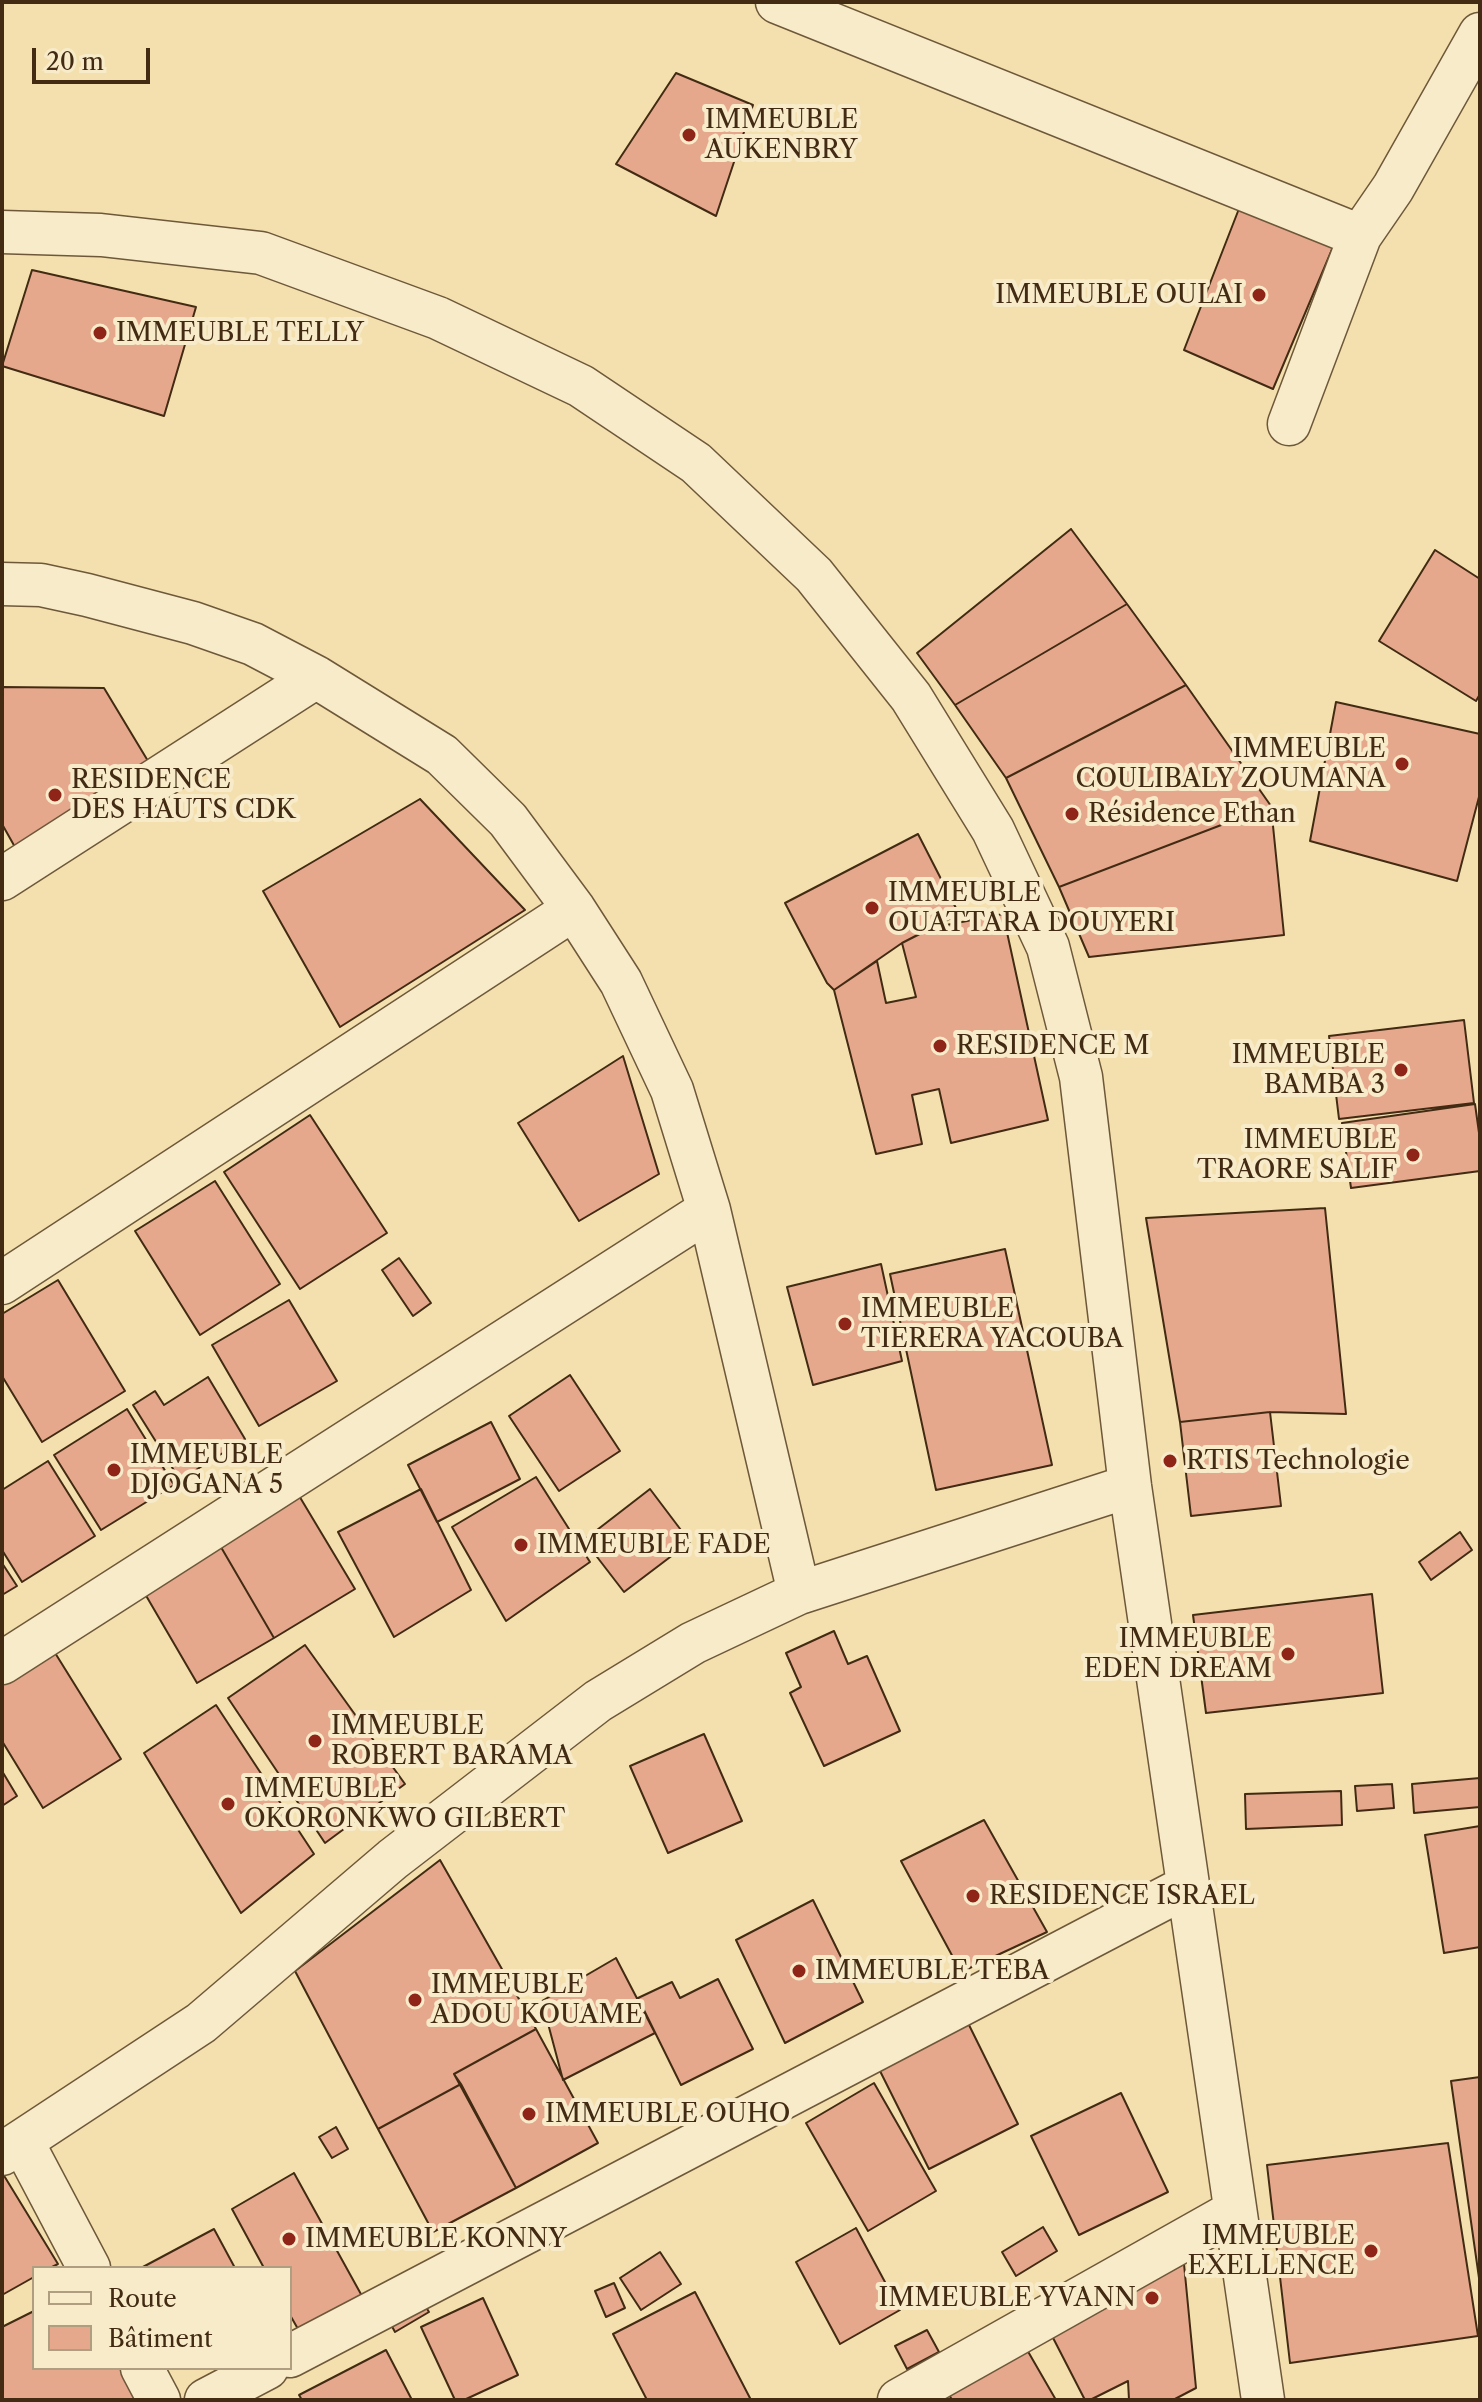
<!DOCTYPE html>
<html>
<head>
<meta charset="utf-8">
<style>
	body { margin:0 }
	#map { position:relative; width:1482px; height:2402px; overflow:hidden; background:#f3e0ae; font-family:"Libre Caslon Text",serif }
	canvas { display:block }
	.frame { position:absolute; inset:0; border:4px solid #422b12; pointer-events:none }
	.legend { position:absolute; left:32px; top:2266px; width:260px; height:104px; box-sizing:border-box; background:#f7ebca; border:2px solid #af9e80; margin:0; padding:10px 14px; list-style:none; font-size:24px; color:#422b12 }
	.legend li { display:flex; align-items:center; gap:16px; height:40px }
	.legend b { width:40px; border:2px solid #af9e80 }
	.scale { position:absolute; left:32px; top:48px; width:118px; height:36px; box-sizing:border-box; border:4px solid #422b12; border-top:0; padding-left:10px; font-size:24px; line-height:28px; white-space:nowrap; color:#422b12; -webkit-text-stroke:6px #f7ebca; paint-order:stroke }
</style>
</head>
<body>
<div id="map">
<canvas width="1482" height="2402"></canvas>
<div class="frame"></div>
<ul class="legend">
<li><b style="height:10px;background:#f7ebca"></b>Route</li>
<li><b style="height:22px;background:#e5a88d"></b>Bâtiment</li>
</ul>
<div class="scale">20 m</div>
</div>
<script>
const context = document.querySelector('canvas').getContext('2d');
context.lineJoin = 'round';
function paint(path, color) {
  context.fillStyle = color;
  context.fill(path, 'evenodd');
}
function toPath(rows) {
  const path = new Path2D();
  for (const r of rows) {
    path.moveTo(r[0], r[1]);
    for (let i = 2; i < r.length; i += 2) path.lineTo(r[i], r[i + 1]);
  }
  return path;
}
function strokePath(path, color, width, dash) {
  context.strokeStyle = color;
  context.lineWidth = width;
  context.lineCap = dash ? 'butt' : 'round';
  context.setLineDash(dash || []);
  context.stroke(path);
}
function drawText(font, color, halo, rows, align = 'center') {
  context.font = font + ' "Libre Caslon Text",serif';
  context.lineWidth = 8;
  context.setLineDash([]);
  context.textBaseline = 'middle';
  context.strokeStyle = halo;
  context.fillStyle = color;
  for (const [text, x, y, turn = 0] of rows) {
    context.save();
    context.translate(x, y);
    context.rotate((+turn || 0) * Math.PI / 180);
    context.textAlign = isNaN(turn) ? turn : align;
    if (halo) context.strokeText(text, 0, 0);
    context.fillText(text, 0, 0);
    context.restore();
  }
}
const building = toPath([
	[676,73,753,105,716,216,616,164,676,73],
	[1242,201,1336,240,1273,389,1184,350,1242,201],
	[32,270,196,307,164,416,2,366,32,270],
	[1071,529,1127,604,955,705,917,653,1071,529],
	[1435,550,1480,579,1480,694,1476,701,1379,641,1435,550],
	[1127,604,1186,685,1006,778,955,705,1127,604],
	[1186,685,1271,806,1059,887,1006,778,1186,685],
	[2,687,104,688,151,766,20,856,2,824,2,687],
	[1336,702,1480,734,1480,793,1457,881,1310,841,1336,702],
	[420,799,525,910,340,1027,263,891,420,799],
	[1271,806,1284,935,1089,957,1059,887,1271,806],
	[918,834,959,914,902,943,834,990,827,983,785,903,918,834],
	[1003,914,1048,1120,951,1143,939,1089,912,1095,922,1144,876,1154,834,990,877,961,886,1003,916,997,902,943,931,928,1003,914],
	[1464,1020,1474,1103,1339,1119,1329,1036,1464,1020],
	[623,1056,659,1174,579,1221,518,1123,623,1056],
	[1475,1104,1480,1140,1480,1171,1351,1188,1342,1123,1475,1104],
	[310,1115,387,1233,300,1289,224,1172,310,1115],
	[215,1181,280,1284,200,1335,135,1231,215,1181],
	[1325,1208,1346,1414,1270,1412,1180,1422,1146,1218,1325,1208],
	[1005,1249,1052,1465,936,1490,890,1274,1005,1249],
	[399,1258,431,1303,413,1316,382,1270,399,1258],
	[881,1264,902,1361,813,1385,787,1287,881,1264],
	[58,1280,125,1391,42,1442,2,1376,2,1314,58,1280],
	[289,1300,337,1381,259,1426,212,1345,289,1300],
	[570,1375,620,1451,559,1491,509,1416,570,1375],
	[208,1377,245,1439,180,1480,133,1405,155,1391,164,1405,208,1377],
	[127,1409,174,1485,101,1530,54,1455,127,1409],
	[1270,1412,1281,1506,1191,1516,1180,1422,1270,1412],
	[491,1422,520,1479,437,1522,408,1465,491,1422],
	[48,1461,95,1536,22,1582,2,1550,2,1490,48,1461],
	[536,1477,590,1562,506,1621,452,1527,536,1477],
	[421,1489,471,1590,394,1637,338,1532,421,1489],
	[650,1489,690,1542,624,1592,584,1540,650,1489],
	[298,1494,355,1589,274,1638,218,1542,298,1494],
	[1460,1532,1472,1550,1431,1580,1419,1562,1460,1532],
	[218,1542,274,1638,197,1683,141,1587,218,1542],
	[2,1563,17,1586,2,1595,2,1563],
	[1372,1594,1383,1693,1206,1713,1193,1615,1372,1594],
	[834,1631,848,1664,867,1656,900,1731,824,1766,790,1693,801,1687,786,1653,834,1631],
	[305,1645,405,1784,325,1843,228,1698,305,1645],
	[52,1648,121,1759,43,1808,2,1741,2,1680,52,1648],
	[216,1705,314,1854,241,1913,144,1753,216,1705],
	[704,1734,742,1821,668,1853,630,1766,704,1734],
	[2,1771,17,1796,2,1806,2,1771],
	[1480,1778,1480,1807,1414,1813,1412,1784,1480,1778],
	[1392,1784,1394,1808,1357,1811,1355,1786,1392,1784],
	[1341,1791,1342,1825,1246,1829,1245,1794,1341,1791],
	[984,1820,1047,1932,961,1972,901,1861,984,1820],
	[1480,1826,1480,1947,1444,1953,1425,1835,1480,1826],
	[440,1860,536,2029,454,2074,461,2084,378,2129,295,1971,440,1860],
	[813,1900,863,2002,785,2043,736,1940,813,1900],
	[616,1958,655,2033,563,2080,542,2001,616,1958],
	[718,1979,753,2049,681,2085,638,1998,672,1982,680,1998,718,1979],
	[968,2023,1018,2124,929,2169,878,2067,968,2023],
	[536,2029,598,2143,516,2188,454,2074,536,2029],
	[1480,2077,1480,2285,1451,2081,1480,2077],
	[874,2083,936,2191,868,2231,806,2123,874,2083],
	[461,2084,516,2188,433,2232,378,2129,461,2084],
	[1121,2093,1168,2192,1079,2235,1031,2136,1121,2093],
	[336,2127,348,2149,332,2158,319,2137,336,2127],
	[1448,2143,1478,2336,1290,2363,1267,2165,1448,2143],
	[294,2173,362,2296,298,2329,290,2315,290,2268,264,2268,232,2209,294,2173],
	[3,2174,58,2264,50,2268,34,2268,34,2277,2,2295,3,2174],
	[1043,2227,1057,2251,1016,2276,1002,2252,1043,2227],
	[856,2228,900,2310,840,2344,796,2262,856,2228],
	[214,2229,235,2268,141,2268,214,2229],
	[660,2252,681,2284,641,2310,620,2278,660,2252],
	[1184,2264,1196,2388,1173,2400,1129,2400,1128,2381,1090,2400,1085,2400,1050,2332,1184,2264],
	[614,2283,625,2308,606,2317,595,2291,614,2283],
	[695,2292,751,2400,647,2400,613,2334,695,2292],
	[483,2298,518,2375,464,2400,455,2400,421,2327,483,2298],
	[421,2299,429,2312,395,2332,388,2319,421,2299],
	[34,2311,34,2368,128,2368,135,2400,2,2400,2,2327,34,2311],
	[927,2330,939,2352,907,2369,895,2346,927,2330],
	[1026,2348,1056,2400,952,2400,947,2391,1026,2348],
	[386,2350,412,2400,302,2400,299,2395,386,2350]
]);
paint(building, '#e5a88d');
strokePath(building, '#422b12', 2);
const minor = toPath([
	[777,2,1360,236],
	[2,232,101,235,261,253,438,318,581,386,696,463,814,575,911,697,993,830,1048,947,1081,1077,1130,1486,1263,2400],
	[1289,424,1360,236,1393,188,1480,34],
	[2,584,41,585,87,595,193,623,253,644,316,677,442,755,508,820,574,909,621,982,672,1090,709,1210,799,1593],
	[2,879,316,677],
	[2,1283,574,909],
	[2,1663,709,1210],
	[23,2143,89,2268],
	[2,2154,201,2023,393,1859,598,1701,693,1643,799,1593,1130,1486],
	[290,2356,1188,1886],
	[142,2368,159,2400],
	[206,2400,267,2368],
	[899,2400,1235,2211]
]);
strokePath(minor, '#6e5839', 45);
strokePath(minor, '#f7ebca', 42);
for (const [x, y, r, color] of [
	[689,135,8,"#8f2418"],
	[1259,295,8,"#8f2418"],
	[100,333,8,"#8f2418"],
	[1402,764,8,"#8f2418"],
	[55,795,8,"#8f2418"],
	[1072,814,8,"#8f2418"],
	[872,908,8,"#8f2418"],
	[940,1046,8,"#8f2418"],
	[1401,1070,8,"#8f2418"],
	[1413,1155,8,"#8f2418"],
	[845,1324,8,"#8f2418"],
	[1170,1461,8,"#8f2418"],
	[114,1470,8,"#8f2418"],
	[521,1545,8,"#8f2418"],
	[1288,1654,8,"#8f2418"],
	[315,1741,8,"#8f2418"],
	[228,1804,8,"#8f2418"],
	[973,1896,8,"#8f2418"],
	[799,1971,8,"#8f2418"],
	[415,2000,8,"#8f2418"],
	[529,2114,8,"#8f2418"],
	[289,2239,8,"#8f2418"],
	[1371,2251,8,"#8f2418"],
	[1152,2298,8,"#8f2418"]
]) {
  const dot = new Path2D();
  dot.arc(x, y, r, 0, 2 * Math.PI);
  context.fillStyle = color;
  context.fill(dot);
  strokePath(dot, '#f7ebca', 3);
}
drawText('26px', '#422b12', '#f7ebca', [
	["IMMEUBLE",705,120],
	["AUKENBRY",705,150],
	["IMMEUBLE OULAI",1243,295,"right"],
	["IMMEUBLE TELLY",116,333],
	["IMMEUBLE",1386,749,"right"],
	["COULIBALY ZOUMANA",1386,779,"right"],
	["RESIDENCE",71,780],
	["DES HAUTS CDK",71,810],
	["Résidence Ethan",1088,814],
	["IMMEUBLE",888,893],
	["OUATTARA DOUYERI",888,923],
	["RESIDENCE M",956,1046],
	["IMMEUBLE",1385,1055,"right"],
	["BAMBA 3",1385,1085,"right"],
	["IMMEUBLE",1397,1140,"right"],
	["TRAORE SALIF",1397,1170,"right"],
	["IMMEUBLE",861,1309],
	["TIERERA YACOUBA",861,1339],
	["IMMEUBLE",130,1455],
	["DJOGANA 5",130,1485],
	["RTIS Technologie",1186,1461],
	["IMMEUBLE FADE",537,1545],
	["IMMEUBLE",1272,1639,"right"],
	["EDEN DREAM",1272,1669,"right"],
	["IMMEUBLE",331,1726],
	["ROBERT BARAMA",331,1756],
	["IMMEUBLE",244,1789],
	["OKORONKWO GILBERT",244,1819],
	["RESIDENCE ISRAEL",989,1896],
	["IMMEUBLE TEBA",815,1971],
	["IMMEUBLE",431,1985],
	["ADOU KOUAME",431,2015],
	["IMMEUBLE OUHO",545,2114],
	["IMMEUBLE",1355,2236,"right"],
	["EXELLENCE",1355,2266,"right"],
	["IMMEUBLE KONNY",305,2239],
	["IMMEUBLE YVANN",1136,2298,"right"]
], 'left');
</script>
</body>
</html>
